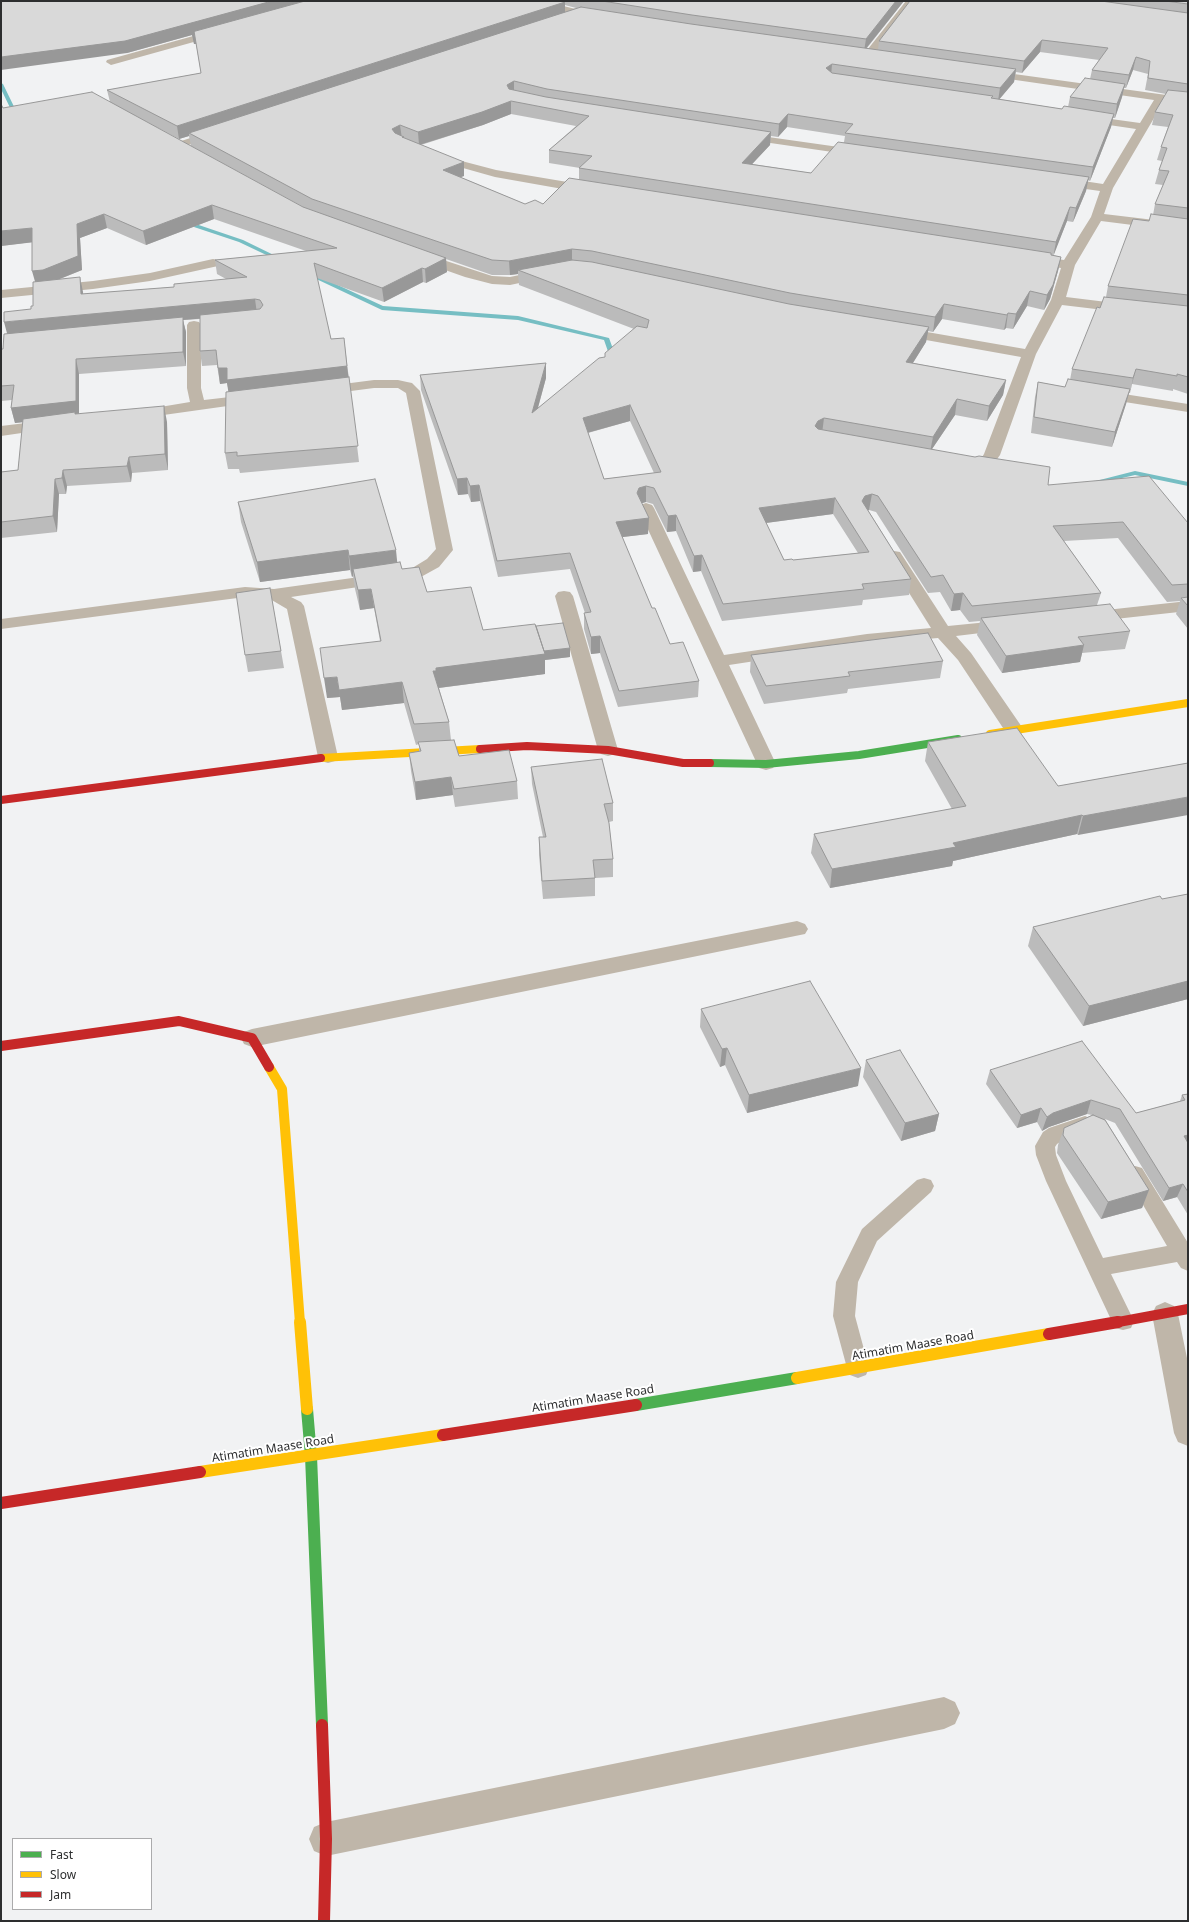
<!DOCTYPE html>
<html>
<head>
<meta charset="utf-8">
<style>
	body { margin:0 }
	#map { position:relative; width:1189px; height:1922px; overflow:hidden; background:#f1f2f3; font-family:"Noto Sans",sans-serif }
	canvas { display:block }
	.frame { position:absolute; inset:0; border:2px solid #2d2e2f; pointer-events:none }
	.legend { position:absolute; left:12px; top:1838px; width:140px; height:72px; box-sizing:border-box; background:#fff; border:1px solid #ababac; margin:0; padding:5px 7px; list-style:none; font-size:12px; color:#2d2e2f }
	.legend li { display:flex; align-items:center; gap:8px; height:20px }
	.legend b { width:20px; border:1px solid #ababac }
</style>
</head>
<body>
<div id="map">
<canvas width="1189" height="1922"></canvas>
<div class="frame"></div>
<ul class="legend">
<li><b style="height:5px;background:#4caf50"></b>Fast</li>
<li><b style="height:5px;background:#ffc107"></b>Slow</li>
<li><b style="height:5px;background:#c62828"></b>Jam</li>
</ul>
</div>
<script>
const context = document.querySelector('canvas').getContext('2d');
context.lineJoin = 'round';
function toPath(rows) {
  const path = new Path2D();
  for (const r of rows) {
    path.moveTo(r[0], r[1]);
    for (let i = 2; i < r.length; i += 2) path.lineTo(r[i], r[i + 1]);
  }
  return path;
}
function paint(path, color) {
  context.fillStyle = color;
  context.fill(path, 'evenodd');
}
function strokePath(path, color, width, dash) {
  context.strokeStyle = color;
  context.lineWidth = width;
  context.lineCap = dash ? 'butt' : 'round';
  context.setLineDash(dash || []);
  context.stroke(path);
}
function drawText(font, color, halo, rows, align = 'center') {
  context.font = font + ' "Noto Sans",sans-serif';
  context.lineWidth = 4;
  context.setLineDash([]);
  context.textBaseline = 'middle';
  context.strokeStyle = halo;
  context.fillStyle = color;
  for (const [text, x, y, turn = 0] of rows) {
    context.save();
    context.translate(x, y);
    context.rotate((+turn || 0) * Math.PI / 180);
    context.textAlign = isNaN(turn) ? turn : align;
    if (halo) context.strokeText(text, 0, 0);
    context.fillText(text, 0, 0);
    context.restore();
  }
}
paint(toPath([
	[1,83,3,84,20,119,15,118,1,89,1,83],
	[184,220,243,240,284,260,279,261,239,242,182,223,181,222,184,220],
	[310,274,314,274,383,306,518,316,609,338,617,360,614,362,611,360,604,340,518,320,382,310,310,276,310,274],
	[1135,471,1188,482,1188,486,1135,475,1088,486,1084,484,1135,471]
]), '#76bec3');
paint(toPath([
	[1085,1116,1092,1119,1095,1124,1092,1129,1063,1140,1057,1144,1055,1147,1056,1155,1066,1181,1103,1258,1167,1246,1125,1174,1128,1168,1135,1166,1142,1168,1188,1243,1188,1271,1181,1268,1177,1262,1111,1274,1134,1321,1131,1328,1123,1330,1115,1328,1046,1181,1036,1155,1035,1146,1043,1132,1049,1128,1085,1116],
	[924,1178,931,1180,934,1186,931,1192,877,1241,858,1282,855,1316,869,1368,866,1375,858,1378,850,1375,847,1368,833,1316,836,1282,862,1229,917,1180,924,1178]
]), '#bfb6a9');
paint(toPath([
	[527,1,543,1,600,15,602,17,597,20,580,17,529,3,527,1],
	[906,1,916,1,872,58,864,58,863,56,864,54,906,1],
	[222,28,226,29,227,31,226,33,111,65,106,62,107,60,222,28],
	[985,70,1188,98,1188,104,1164,101,1113,188,1104,214,1188,224,1188,232,1101,221,1075,265,1066,297,1188,312,1188,320,1062,305,1036,354,1000,455,992,466,972,471,957,468,955,465,957,462,963,460,972,461,981,459,984,454,1021,357,898,335,893,334,891,331,893,328,898,327,1025,349,1051,300,1061,268,1030,263,1025,262,1024,259,1025,256,1030,255,1064,260,1091,217,1100,191,1057,185,1051,181,1057,177,1103,184,1136,129,1082,121,1076,118,1082,115,1140,123,1154,100,981,75,980,73,981,71,985,70],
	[218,129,224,132,222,134,176,149,170,146,172,144,218,129],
	[740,133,860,150,866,153,860,156,736,138,734,136,736,134,740,133],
	[435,154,496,170,591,186,597,190,591,194,495,177,431,159,429,157,431,155,435,154],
	[419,252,492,276,510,277,548,269,553,270,555,273,553,276,510,285,492,284,465,277,414,259,413,256,414,253,419,252],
	[213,259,218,260,220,263,218,266,150,281,93,289,1,298,1,290,93,281,150,273,213,259],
	[194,321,199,322,201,325,201,388,204,400,256,394,261,395,263,398,261,401,256,402,135,419,130,418,128,415,130,412,190,402,187,388,187,325,189,322,194,321],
	[374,380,398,380,407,382,412,383,420,391,453,550,439,567,419,578,291,597,301,602,304,606,338,757,335,761,328,763,321,761,318,757,287,609,270,599,245,597,1,629,1,619,245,587,274,589,409,570,427,559,436,549,406,393,398,388,374,388,320,395,315,394,313,391,315,388,320,387,374,380],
	[1098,390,1188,404,1188,412,1093,397,1091,394,1093,391,1098,390],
	[51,420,56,422,59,425,56,428,1,436,1,426,51,420],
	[646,503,652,505,654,508,724,655,867,634,931,628,886,556,888,552,894,551,900,552,948,626,1008,620,1014,621,1017,625,1014,629,956,636,971,653,1024,730,1021,734,1014,736,1007,734,958,660,938,638,867,644,729,665,776,764,773,768,766,770,759,768,638,508,640,505,646,503],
	[564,591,570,592,573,596,618,750,615,754,608,756,601,754,598,750,555,596,558,592,564,591],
	[1188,601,1188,611,1088,622,1082,621,1079,617,1082,613,1088,612,1188,601],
	[797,921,805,924,808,929,805,934,252,1047,244,1044,241,1038,244,1032,252,1029,797,921],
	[1165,1302,1174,1306,1178,1314,1188,1363,1188,1446,1178,1442,1174,1433,1152,1314,1156,1306,1165,1302],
	[944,1697,955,1702,960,1713,955,1724,944,1729,326,1856,314,1851,309,1839,314,1827,326,1822,944,1697]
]), '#bfb6a9');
strokePath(toPath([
	[710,763,766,764,859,755,958,739]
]), '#4caf50', 8);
strokePath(toPath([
	[636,1405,797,1378],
	[307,1409,311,1456,322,1725]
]), '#4caf50', 12);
strokePath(toPath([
	[990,734,1188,703],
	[321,758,480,749]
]), '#ffc107', 8);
strokePath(toPath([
	[269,1067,282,1089,300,1323]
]), '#ffc107', 10);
strokePath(toPath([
	[300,1322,307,1409],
	[797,1378,1049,1334],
	[200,1472,443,1435]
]), '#ffc107', 12);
strokePath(toPath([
	[480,749,527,746,608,750,683,763,710,763],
	[1,800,321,758]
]), '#c62828', 8);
strokePath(toPath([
	[1,1046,179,1021,252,1038,269,1067],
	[1113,1323,1188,1309]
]), '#c62828', 10);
strokePath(toPath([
	[1049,1334,1118,1322],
	[443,1435,636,1405],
	[1,1503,200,1472],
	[322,1725,326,1839,324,1921]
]), '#c62828', 12);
paint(toPath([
	[1,1,904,1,867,48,878,50,879,41,910,1,1188,1,1188,394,1173,389,1173,391,1132,384,1130,393,1129,393,1126,404,1112,447,1031,433,1035,397,1038,382,1065,387,1070,380,1072,369,1100,308,1106,297,1108,286,1153,215,1155,204,1163,185,1155,184,1159,170,1162,161,1157,160,1161,147,1168,127,1152,125,1155,112,1166,94,1145,90,1148,74,1133,70,1126,88,1124,88,1122,97,1115,118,1113,118,1111,127,1090,181,1088,180,1086,191,1073,222,1067,221,1053,255,1061,257,1058,271,1050,299,1044,310,1027,306,1013,329,1006,328,1004,330,942,319,933,332,928,331,926,342,913,363,1006,380,1003,395,987,421,955,415,932,449,1048,485,1188,523,1188,629,1176,614,1180,601,1167,602,1118,538,1064,541,1101,593,1097,605,1130,631,1125,649,1082,653,1080,662,1002,673,977,635,980,621,969,622,960,610,951,611,940,592,928,593,876,512,869,510,868,510,911,579,909,595,863,600,862,605,722,621,701,571,693,572,676,531,667,532,653,504,646,502,642,503,648,534,622,537,652,608,670,644,699,681,698,697,618,707,600,653,591,654,584,629,584,613,585,613,570,569,498,577,480,501,471,502,468,494,458,495,421,390,420,375,546,363,546,378,538,408,605,357,634,329,519,285,518,274,510,275,492,275,446,259,447,272,426,283,423,282,384,302,317,278,331,339,344,338,359,462,240,473,239,469,228,469,225,453,229,392,227,383,220,384,217,365,202,366,200,351,200,319,183,320,186,332,186,366,79,374,79,414,167,422,168,470,132,473,131,482,67,486,66,494,59,494,57,532,1,538,1,472,18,470,23,422,15,423,11,408,12,400,1,401,1,349,3,349,7,333,31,309,33,306,35,281,32,242,1,246,1,104,3,108,110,102,107,90,201,73,196,44,194,44,192,35,127,53],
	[565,5,576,8,565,12],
	[1040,52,1099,60,1092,70,1090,79,1070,97,1068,107,1062,109,999,99,1014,82,1016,72,1022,73],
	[126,111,179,139,189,136,191,146,307,209,303,207],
	[511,114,576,126,549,150,549,163,580,168,579,168,579,179,543,204,525,204,460,177,464,176,421,145,483,125],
	[787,127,845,136,844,142,811,173,752,164,770,145,771,136,778,137],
	[214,219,306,251,215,260,217,274,226,279,174,287,83,294,83,292,60,279,82,270,80,238,107,228,146,245],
	[630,421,654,473,604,479,588,433],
	[833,514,858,553,793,560,784,560,766,523],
	[238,502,398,563,402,569,427,592,483,630,536,626,570,648,570,657,545,660,545,674,439,688,449,722,451,740,459,756,517,781,518,799,455,807,453,795,416,800,411,771,409,753,419,752,419,744,416,745,404,703,342,710,340,697,327,698,380,641,374,608,360,610,355,589,353,576,352,577,350,570,260,582,241,522],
	[270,588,284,668,248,672,245,655],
	[751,655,943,661,940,678,848,689,847,693,764,704,750,672],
	[928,742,1058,786,1188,763,1078,835,1077,834,953,861,952,866,830,888,811,853,814,834,952,809,925,761],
	[531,767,613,803,613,821,609,822,613,859,613,877,595,878,595,896,543,899,539,855,539,837,543,837,532,784],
	[1188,894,1188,999,1083,1026,1028,946,1033,927],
	[701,1009,858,1086,747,1113,725,1065,720,1067,700,1027],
	[866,1060,939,1114,935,1131,901,1141,863,1077],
	[990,1070,1136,1113,1180,1101,1182,1095,1188,1094,1188,1215,1177,1197,1163,1201,1115,1123,1105,1119,1149,1190,1142,1208,1101,1219,1057,1153,1058,1145,1064,1128,1092,1115,1087,1114,1049,1127,1042,1131,1037,1122,1017,1128,986,1084]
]), '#bbb');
paint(toPath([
	[272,1,317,1,196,44,194,44,192,35,127,53,1,70,1,57],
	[896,1,904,1,864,51,866,39],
	[565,2,565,14,189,133,189,136,179,139,177,126],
	[1042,40,1040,52,1022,73,1024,61],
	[1136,57,1133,70,1126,88,1129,75],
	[832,64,831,77,826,68],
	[1016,69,1014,82,998,101,1000,88],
	[514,81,514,94,508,98,507,85],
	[1125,84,1122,97,1115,118,1117,104],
	[511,101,511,114,483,125,419,145,418,132],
	[788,114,787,127,778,137,779,124],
	[1114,114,1111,127,1090,181,1093,167],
	[400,125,402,139,394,143,392,129],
	[771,132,770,145,741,176,742,163],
	[464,162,464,176,444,183,443,170],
	[1089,177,1086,191,1073,222,1076,208],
	[212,205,214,219,146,245,143,231],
	[1070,207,1067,221,1053,257,1056,242],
	[104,214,107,228,80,238,82,270,47,284,36,285,32,271,77,224],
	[32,228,35,242,1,246,1,231],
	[572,249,572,264,518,270,518,274,510,275,509,261],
	[1061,257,1058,271,1050,299,1044,310,1047,295],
	[446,258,447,272,426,283,425,269],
	[422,268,423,282,384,302,382,288],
	[80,277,83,292,84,309,81,294],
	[1030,291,1027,306,1013,329,1016,314],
	[255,299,257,314,183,320,186,332,186,366,183,352,8,337,4,322],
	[944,304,942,319,933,332,935,317],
	[1008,313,1006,328,1004,330,1007,315],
	[929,327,926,342,904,377,906,362],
	[76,359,79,374,79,416,15,423,11,408],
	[546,363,546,378,532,429,532,413],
	[347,366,349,381,229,396,227,383,220,384,218,368,227,368],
	[1136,369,1132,384,1130,393,1133,378],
	[1006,380,1003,395,987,421,989,406],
	[1130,389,1126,404,1112,447,1115,432],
	[957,399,955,415,930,452,933,437],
	[630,405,630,421,583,434,583,418],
	[164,406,167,422,168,470,165,454],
	[824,418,822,434,815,426,818,421],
	[129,457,132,473,131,482,127,466],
	[63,470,67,486,66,494,62,478],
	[467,478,468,494,458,495,457,479],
	[55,479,59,494,57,532,53,516],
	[479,485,480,501,471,502,470,486],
	[646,486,646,502,639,504,637,493,639,488],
	[872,494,869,510,863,512,862,501,865,496],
	[835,498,833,514,758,524,759,508],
	[676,515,676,531,667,532,668,516],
	[649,518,648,534,615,538,616,522],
	[348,550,350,570,260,582,257,562],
	[396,550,398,570,353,569,353,576,352,577,349,556],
	[702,555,701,571,693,572,694,556],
	[371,589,374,608,360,610,358,590],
	[963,593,960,610,951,611,954,594],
	[600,636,600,653,591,654,591,637],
	[1084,645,1080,662,1002,673,1006,656],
	[570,648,570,657,545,660,545,674,438,688,433,671,436,668,541,651],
	[337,677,340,697,327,698,324,678],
	[402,682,404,703,342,710,339,690],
	[451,777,453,795,416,800,415,782],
	[1188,797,1188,815,1078,835,1083,816],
	[1082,815,1077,834,953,861,952,866,830,888,832,869],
	[1188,981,1188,999,1083,1026,1089,1006],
	[727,1048,725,1065,720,1067,722,1049],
	[861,1068,858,1086,747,1113,749,1095],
	[1091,1100,1087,1114,1049,1127,1042,1131,1047,1117,1053,1113],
	[1041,1108,1037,1122,1017,1128,1021,1115],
	[939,1114,935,1131,901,1141,905,1123],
	[1188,1135,1188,1147,1184,1136],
	[1183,1184,1177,1197,1163,1201,1169,1188],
	[1149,1190,1142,1208,1101,1219,1108,1202]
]), '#989898');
const building = toPath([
	[1,1,272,1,125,41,1,57,1,1],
	[305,1,560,1,565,2,177,126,107,90,201,73,194,31,192,32,305,1],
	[602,1,896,1,866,39,692,15,602,1],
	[910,1,1101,1,1188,13,1188,84,1148,78,1150,61,1136,57,1129,75,1092,70,1108,48,1042,40,1024,61,879,41,910,1],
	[1165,1,1188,1,1188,4,1165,1],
	[581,7,691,24,1016,69,1000,88,832,64,826,68,832,73,993,96,991,98,1062,109,1064,106,1114,114,1093,167,845,133,853,124,788,114,779,124,547,89,514,81,507,85,509,89,546,97,771,132,742,163,811,173,838,142,1089,177,1076,208,1070,207,1056,242,579,168,592,156,549,150,589,116,511,101,482,112,418,132,400,125,392,129,395,133,404,137,402,137,464,162,443,170,525,204,535,200,543,204,569,178,1051,253,1051,255,1061,257,1053,285,1047,295,1030,291,1016,314,1008,313,1007,315,944,304,935,317,790,293,592,251,572,249,509,261,492,260,312,199,189,133,581,7],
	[1085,78,1125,84,1117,104,1070,97,1085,78],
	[1168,90,1188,92,1188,208,1155,204,1169,171,1159,170,1167,148,1161,147,1173,115,1155,112,1168,90],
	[92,92,303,207,446,258,425,269,422,268,382,288,314,263,331,339,344,338,347,366,227,380,227,368,218,368,216,350,200,351,200,315,260,309,263,305,260,300,255,299,4,322,4,312,31,309,31,306,33,306,33,282,80,277,81,294,174,287,174,284,247,277,215,260,337,248,212,205,143,231,104,214,77,224,78,256,43,270,32,271,32,228,1,231,1,104,3,108,92,92],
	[1151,214,1188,219,1188,295,1108,286,1133,219,1149,221,1151,214],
	[572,260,592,262,789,304,929,327,906,362,1006,380,989,406,957,399,933,437,824,418,818,421,815,426,818,429,975,457,979,456,1050,467,1048,485,1149,476,1188,523,1188,584,1172,585,1123,522,1053,526,1101,593,972,606,963,593,954,594,943,575,931,577,878,496,872,494,865,496,862,501,911,579,862,584,864,589,723,604,702,555,694,556,676,515,668,516,654,488,646,486,639,488,637,493,649,518,616,522,652,608,655,608,670,644,683,642,699,681,619,691,600,636,591,637,584,613,591,612,570,553,497,561,479,485,470,486,467,478,457,479,420,375,546,363,532,413,599,358,605,357,605,353,637,326,647,328,649,320,518,270,572,260],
	[630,405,661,472,604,479,583,418,630,405],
	[835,498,869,552,793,560,792,559,784,560,759,508,835,498],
	[1104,297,1188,306,1188,377,1177,374,1177,376,1136,369,1133,378,1072,369,1097,307,1100,308,1104,297],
	[183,317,183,352,76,359,76,401,11,408,14,385,1,386,1,349,3,349,4,334,183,317],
	[349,377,358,446,237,456,237,452,225,453,226,392,349,377],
	[1068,379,1130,389,1115,432,1034,417,1038,382,1065,387,1068,379],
	[164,406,165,454,129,457,127,466,63,470,62,478,55,479,53,516,1,522,1,472,18,470,23,419,75,412,75,414,164,406],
	[375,479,396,550,349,556,348,550,257,562,238,502,375,479],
	[400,562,402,569,419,567,427,592,471,587,483,630,535,624,545,654,436,668,436,671,433,671,449,722,414,724,402,682,339,690,337,677,324,678,320,648,381,641,371,589,358,590,353,569,400,562],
	[270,588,281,651,245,655,236,593,270,588],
	[1188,597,1188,606,1181,598,1188,597],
	[1110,604,1130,631,1078,637,1084,645,1006,656,981,618,1110,604],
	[563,623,570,648,544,651,536,626,563,623],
	[928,633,943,661,848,672,850,676,766,686,751,655,928,633],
	[1017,728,1058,786,1188,763,1188,797,1083,816,1082,815,953,843,956,847,832,869,814,834,966,806,928,742,1017,728],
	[454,740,459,756,509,750,517,781,454,789,451,777,415,782,409,753,421,751,418,742,454,740],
	[602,759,613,803,604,804,609,823,613,859,593,860,595,878,542,881,539,837,546,837,531,767,602,759],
	[1188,894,1188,981,1089,1006,1033,927,1160,896,1162,899,1188,894],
	[810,981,861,1068,749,1095,727,1048,722,1049,701,1009,810,981],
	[1082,1041,1136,1113,1185,1100,1182,1095,1188,1094,1188,1135,1184,1136,1188,1143,1188,1192,1183,1184,1169,1188,1120,1109,1091,1100,1053,1113,1047,1117,1041,1108,1021,1115,990,1070,1082,1041],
	[900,1050,939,1114,905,1123,866,1060,900,1050],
	[1093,1115,1105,1120,1149,1190,1108,1202,1063,1135,1064,1128,1093,1115]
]);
paint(building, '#d9d9d9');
strokePath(building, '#989898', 1);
drawText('12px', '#2d2e2f', '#fff', [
	["Atimatim Maase Road",913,1346,-10],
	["Atimatim Maase Road",593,1399,-9],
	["Atimatim Maase Road",273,1449,-9]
]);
</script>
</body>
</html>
